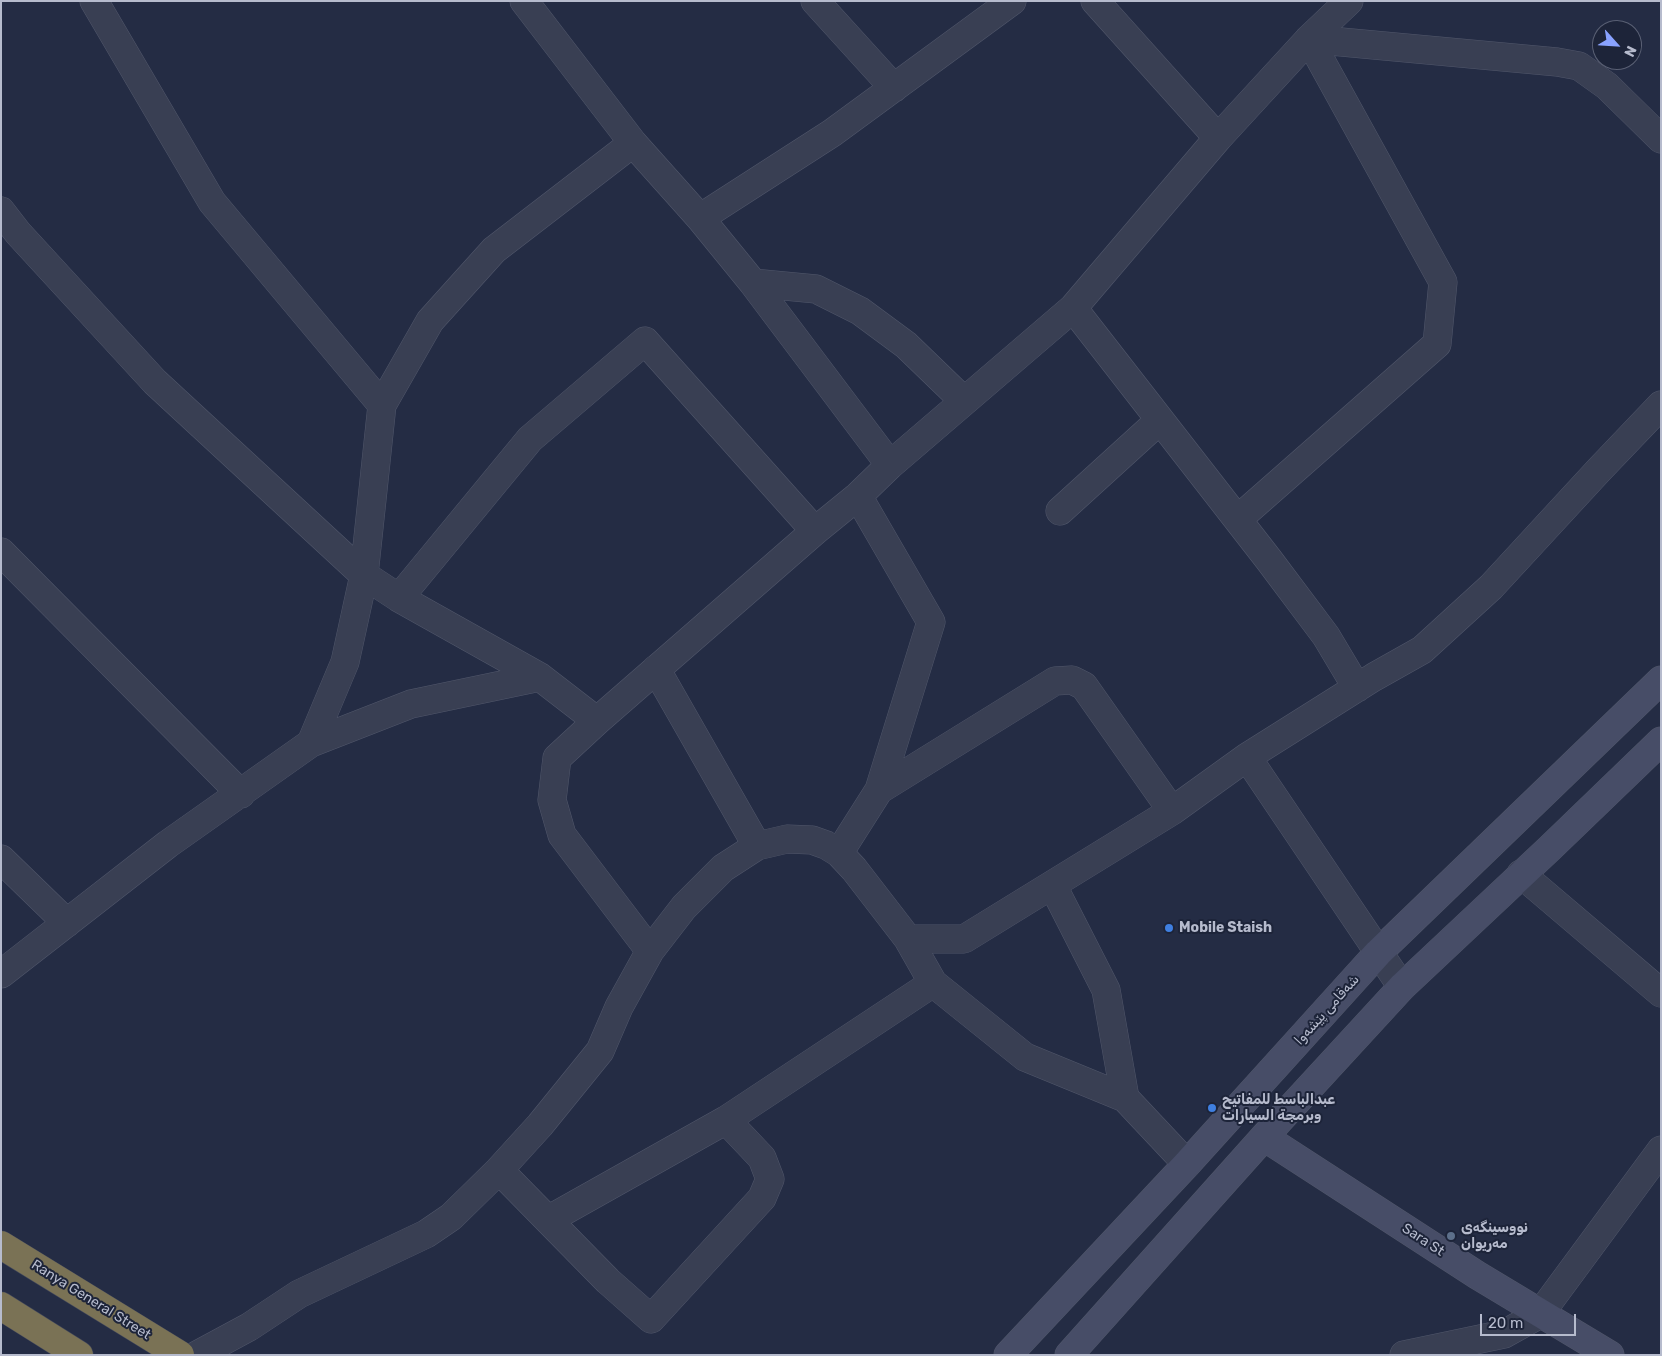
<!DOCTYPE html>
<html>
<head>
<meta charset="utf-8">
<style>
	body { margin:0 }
	#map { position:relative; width:1662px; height:1356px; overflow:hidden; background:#242c44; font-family:Rubik,sans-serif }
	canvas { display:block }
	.frame { position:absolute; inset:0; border:2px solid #b6bbcd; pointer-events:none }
	.north { position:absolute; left:1592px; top:20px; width:50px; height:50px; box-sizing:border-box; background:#1d2439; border:1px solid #5a6074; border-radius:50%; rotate:116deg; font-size:14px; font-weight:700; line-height:20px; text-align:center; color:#b6bbcd }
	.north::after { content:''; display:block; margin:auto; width:18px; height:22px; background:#89a2ff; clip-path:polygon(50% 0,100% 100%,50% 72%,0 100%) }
	.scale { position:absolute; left:1480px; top:1314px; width:96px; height:22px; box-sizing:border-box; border:2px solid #b6bbcd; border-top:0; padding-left:6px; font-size:15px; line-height:18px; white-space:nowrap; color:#b6bbcd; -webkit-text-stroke:4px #1d2439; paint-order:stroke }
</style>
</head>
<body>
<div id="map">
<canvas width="1662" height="1356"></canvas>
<div class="frame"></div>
<div class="north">N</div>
<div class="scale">20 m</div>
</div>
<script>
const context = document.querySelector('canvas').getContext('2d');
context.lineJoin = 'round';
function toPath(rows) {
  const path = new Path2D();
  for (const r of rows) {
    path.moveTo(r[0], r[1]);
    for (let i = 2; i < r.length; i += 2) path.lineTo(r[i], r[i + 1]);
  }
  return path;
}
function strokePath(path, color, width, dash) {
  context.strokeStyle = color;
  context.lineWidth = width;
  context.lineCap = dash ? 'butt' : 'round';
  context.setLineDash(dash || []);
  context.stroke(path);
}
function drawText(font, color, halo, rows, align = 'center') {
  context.font = font + ' Rubik,Vazirmatn,sans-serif';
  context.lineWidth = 4;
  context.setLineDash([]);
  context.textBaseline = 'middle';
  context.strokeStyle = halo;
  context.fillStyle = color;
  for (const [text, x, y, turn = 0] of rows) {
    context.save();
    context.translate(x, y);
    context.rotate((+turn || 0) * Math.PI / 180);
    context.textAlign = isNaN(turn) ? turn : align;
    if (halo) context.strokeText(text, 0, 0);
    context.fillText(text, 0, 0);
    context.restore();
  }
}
const street = toPath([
	[94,1,212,202,382,405],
	[524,1,633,143,700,218,753,283,890,465],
	[815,1,894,88],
	[1095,1,1218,138],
	[1309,39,1557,62,1579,66,1607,86,1661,139],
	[1,211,18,233,155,382,364,575,399,598,540,677,597,721],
	[700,218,832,133,1012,1],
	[753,283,816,289,860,311,906,345,964,401],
	[1073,308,1269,560,1326,636,1357,688],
	[1060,511,1160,420],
	[1238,519,1437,344,1443,282,1309,39],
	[1,552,241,794],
	[399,598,530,439,645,341,815,531],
	[656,669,757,846],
	[311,743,411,704,540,677],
	[1247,757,1402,987],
	[879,790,1055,681,1072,680,1084,686,1172,811],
	[839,853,879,790,931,622,858,496],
	[1,859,67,923],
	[1521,874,1661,993],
	[1053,886,1106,990,1125,1098,1187,1164],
	[908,939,933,983,1025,1057,1125,1098],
	[650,951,562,835,552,800,557,758,597,721,815,531,858,496,890,465,1073,308,1218,138,1309,39,1349,1],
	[1,974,168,844,311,743,345,662,364,575,382,405,430,321,494,250,633,143],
	[499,1170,608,1281,651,1319,762,1198,770,1179,762,1158,726,1120],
	[548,1220,726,1120,933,983],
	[197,1355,249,1327,299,1294,426,1234,451,1217,499,1170,540,1125,600,1051,619,1007,650,951,684,907,723,868,757,846,787,839,812,840,826,845,839,853,854,869,908,939,964,939,1172,811,1247,757,1374,677,1422,650,1491,587,1598,471,1661,405],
	[1404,1355,1504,1334,1540,1314,1661,1150]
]);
const secondary = toPath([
	[1264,1137,1477,1275,1610,1355],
	[1008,1355,1187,1164,1378,953,1661,680],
	[1069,1355,1264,1137,1402,987,1550,848,1661,741]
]);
const highway = toPath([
	[1,1245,180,1355],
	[1,1306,79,1355]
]);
strokePath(street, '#51576b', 29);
strokePath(secondary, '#51576b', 29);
strokePath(highway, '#41475b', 29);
strokePath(street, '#393f53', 28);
strokePath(secondary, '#474d67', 28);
strokePath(highway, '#7a7255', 28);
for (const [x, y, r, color] of [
	[1169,928,5,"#3f7fe0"],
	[1212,1108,5,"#3f7fe0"],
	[1451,1236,5,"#5c6f8a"]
]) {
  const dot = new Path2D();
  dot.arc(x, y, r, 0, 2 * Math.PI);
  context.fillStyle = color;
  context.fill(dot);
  strokePath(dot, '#1d2439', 2);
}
drawText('bold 14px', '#b6bbcd', '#1d2439', [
	["Mobile Staish",1179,928],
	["عبدالباسط للمفاتيح",1222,1100],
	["وبرمجة السيارات",1222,1116],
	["نووسینگەی",1461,1228],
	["مەریوان",1461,1244]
], 'left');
drawText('14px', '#b6bbcd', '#1d2439', [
	["شەقامی پێشەوا",1327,1010,-48],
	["Sara St",1423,1240,33],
	["Ranya General Street",91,1300,32]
]);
</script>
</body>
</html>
